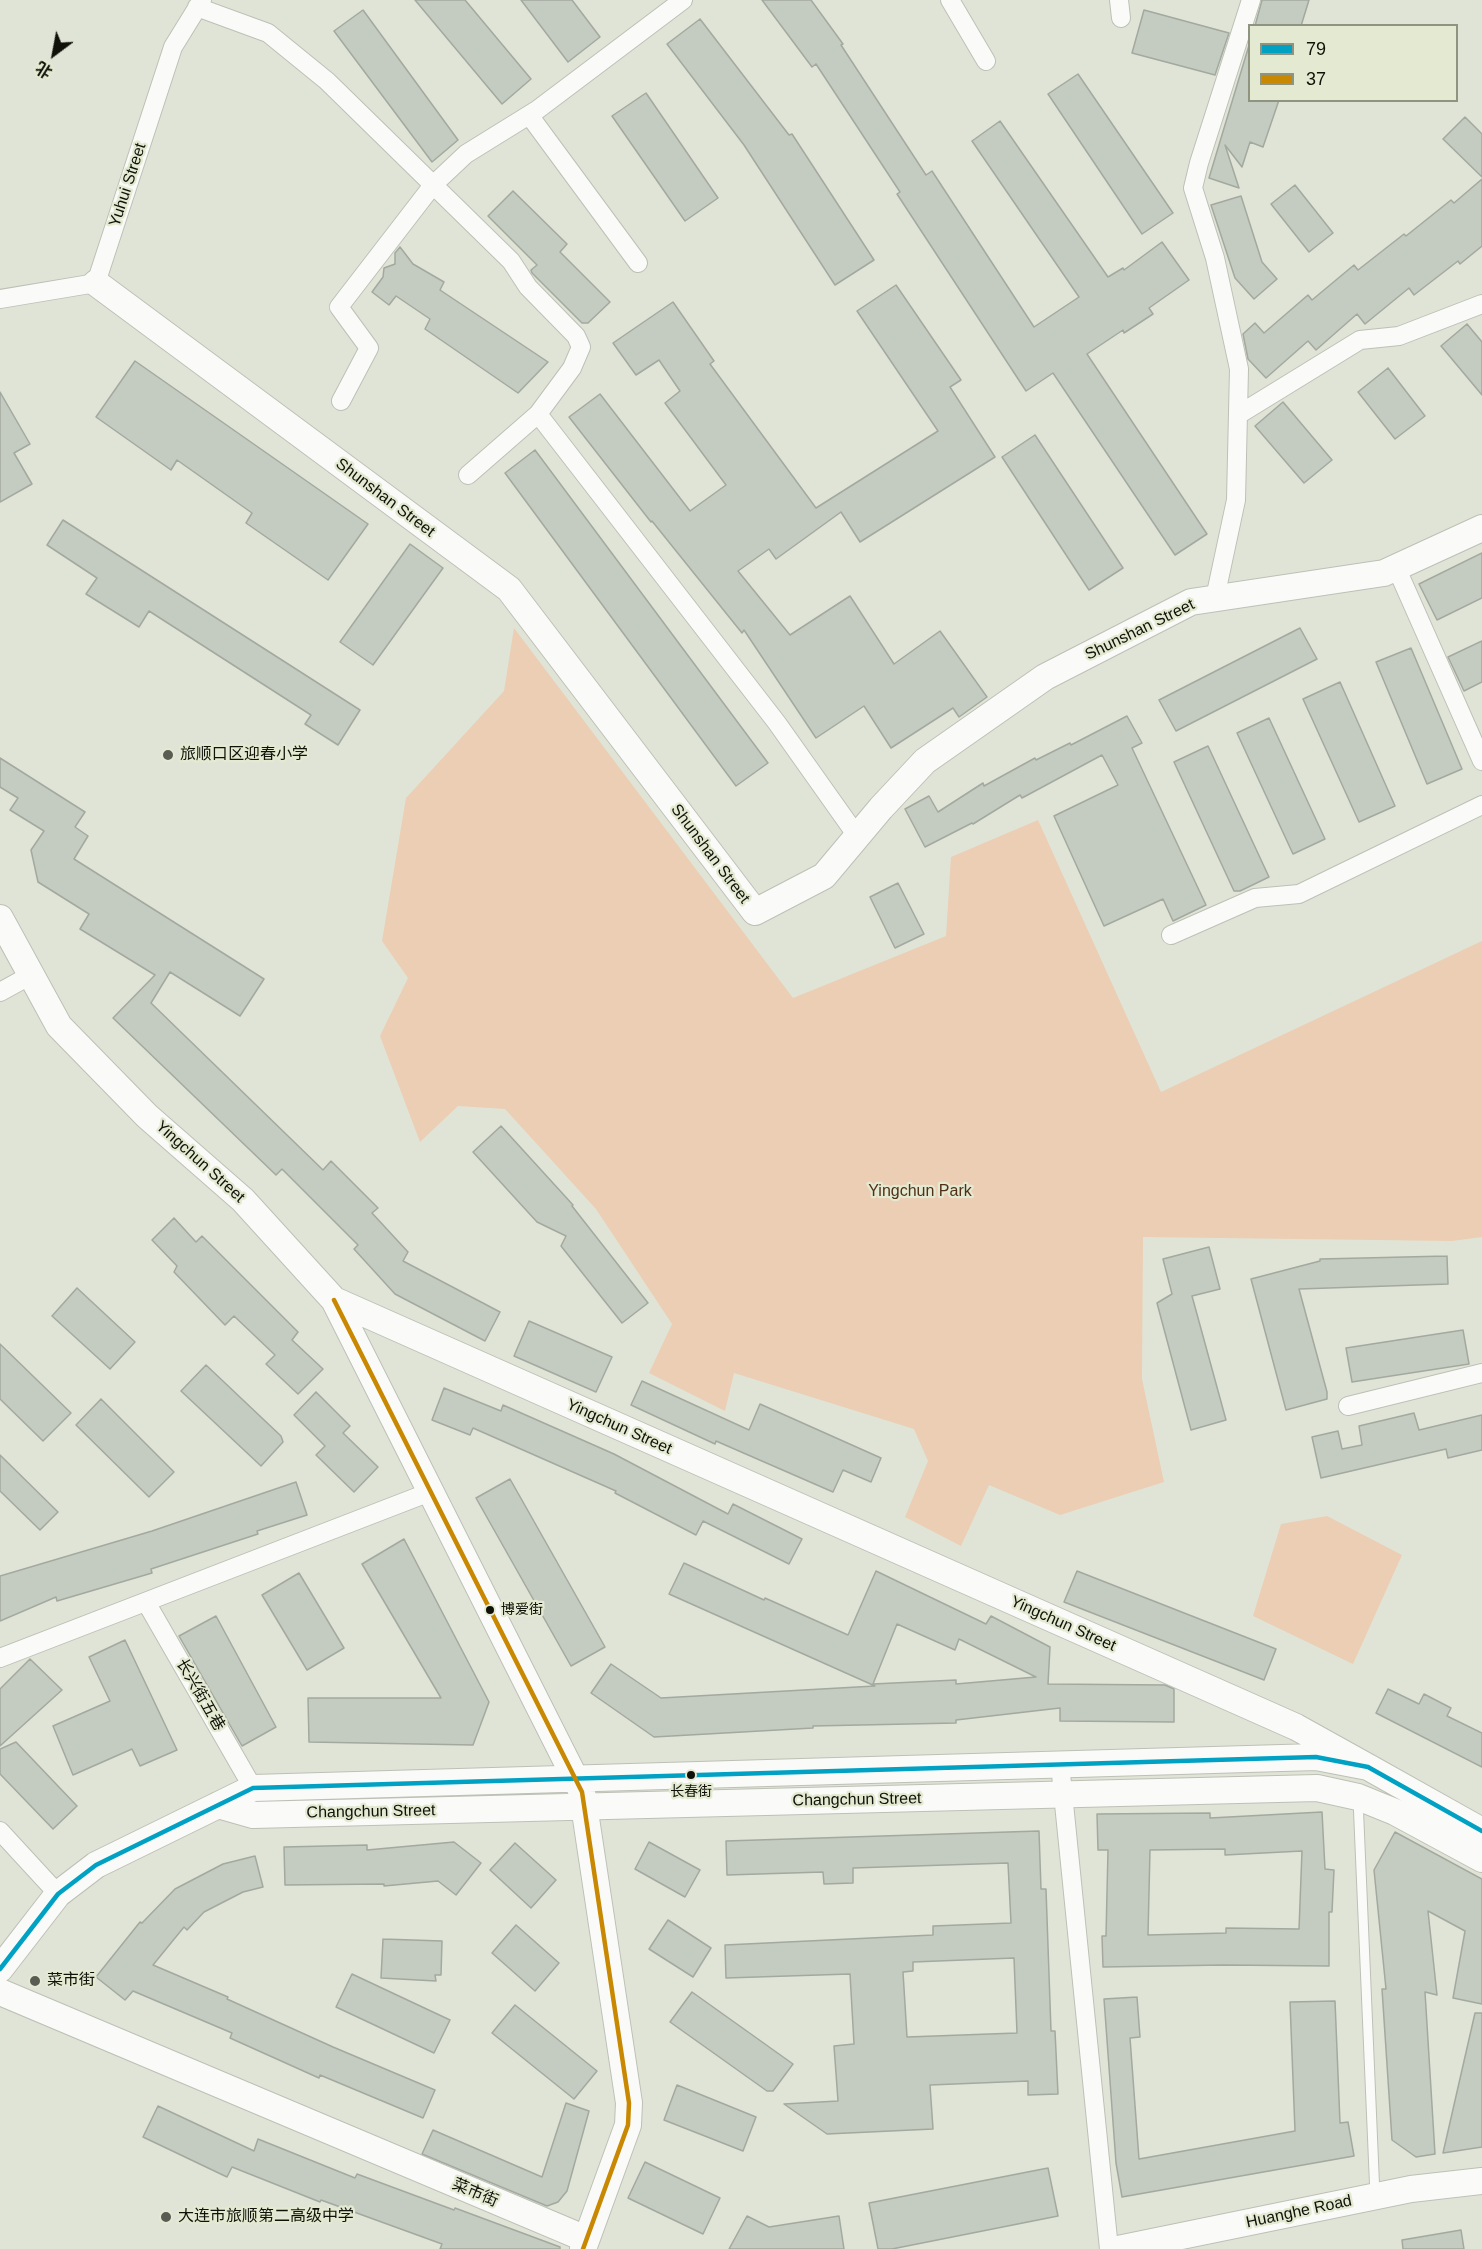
<!DOCTYPE html>
<html>
<head>
<meta charset="utf-8">
<style>
	body { margin:0 }
	#map { position:relative; width:1482px; height:2249px; overflow:hidden; background:#e0e4d7; font-family:Helvetica,"Noto Sans SC",sans-serif }
	canvas { display:block }
	.legend { position:absolute; left:1248px; top:24px; width:210px; height:78px; box-sizing:border-box; background:#e3ead1; border:2px solid #8f9481; margin:0; padding:8px 10px; list-style:none; font-size:18px; color:#10120a }
	.legend li { display:flex; align-items:center; gap:12px; height:30px }
	.legend b { width:30px; border:2px solid #8f9481 }
	.north { position:absolute; left:24px; top:24px; width:60px; height:60px; -webkit-text-stroke:4px #e3ead1; paint-order:stroke; rotate:212deg; font-size:16px; font-weight:700; line-height:24px; text-align:center; color:#10120a }
	.north::after { content:''; display:block; margin:auto; width:21px; height:27px; background:#10120a; clip-path:polygon(50% 0,100% 100%,50% 72%,0 100%) }
</style>
</head>
<body>
<div id="map">
<canvas width="1482" height="2249"></canvas>
<ul class="legend">
<li><b style="height:8px;background:#01a1c4"></b>79</li>
<li><b style="height:8px;background:#c98802"></b>37</li>
</ul>
<div class="north">北</div>
</div>
<script>
const context = document.querySelector('canvas').getContext('2d');
context.lineJoin = 'round';
function paint(path, color) {
  context.fillStyle = color;
  context.fill(path, 'evenodd');
}
function toPath(rows) {
  const path = new Path2D();
  for (const r of rows) {
    path.moveTo(r[0], r[1]);
    for (let i = 2; i < r.length; i += 2) path.lineTo(r[i], r[i + 1]);
  }
  return path;
}
function strokePath(path, color, width, dash) {
  context.strokeStyle = color;
  context.lineWidth = width;
  context.lineCap = dash ? 'butt' : 'round';
  context.setLineDash(dash || []);
  context.stroke(path);
}
function drawText(font, color, halo, rows, align = 'center') {
  context.font = font + ' Helvetica,"Noto Sans SC",sans-serif';
  context.lineWidth = 4.5;
  context.setLineDash([]);
  context.textBaseline = 'middle';
  context.strokeStyle = halo;
  context.fillStyle = color;
  for (const [text, x, y, turn = 0] of rows) {
    context.save();
    context.translate(x, y);
    context.rotate((+turn || 0) * Math.PI / 180);
    context.textAlign = isNaN(turn) ? turn : align;
    if (halo) context.strokeText(text, 0, 0);
    context.fillText(text, 0, 0);
    context.restore();
  }
}
paint(toPath([
	[514,628,793,998,946,936,951,857,1038,820,1161,1092,1482,941,1482,1237,1452,1241,1143,1237,1142,1379,1164,1482,1060,1515,989,1485,961,1546,905,1517,928,1461,914,1429,734,1373,725,1411,649,1373,672,1324,596,1209,505,1109,458,1106,420,1142,380,1036,408,978,382,941,406,798,504,691],
	[1327,1516,1402,1555,1353,1664,1253,1616,1281,1524]
]), '#ebceb3');
const building = toPath([
	[415,0,465,0,531,79,502,104,415,0],
	[521,0,572,0,600,37,568,62,521,0],
	[762,0,811,0,843,44,841,45,926,175,932,171,1034,327,1079,297,972,141,1000,121,1108,277,1123,268,1124,270,1162,242,1189,280,1149,308,1153,314,1124,333,1123,330,1087,354,1207,534,1175,555,1053,373,1026,391,897,194,900,192,816,64,812,67,762,0],
	[1262,0,1309,0,1301,26,1255,26,1262,0],
	[363,10,458,140,432,162,334,31,363,10],
	[1144,10,1229,33,1215,75,1132,53,1144,10],
	[700,19,789,135,792,134,874,260,835,285,744,145,667,44,700,19],
	[1250,42,1250,100,1279,100,1263,147,1250,142,1242,167,1225,145,1239,188,1209,178,1250,42],
	[1078,74,1173,213,1142,234,1048,94,1078,74],
	[646,93,718,198,685,221,612,116,646,93],
	[1465,117,1482,134,1482,177,1443,139,1465,117],
	[1482,179,1482,246,1460,264,1458,261,1414,295,1409,288,1365,324,1357,314,1316,350,1308,341,1266,378,1248,359,1243,334,1255,323,1264,333,1308,295,1312,300,1354,265,1358,270,1404,234,1406,236,1451,200,1454,203,1482,179],
	[1295,185,1333,233,1309,252,1271,204,1295,185],
	[513,191,567,244,560,252,610,302,588,323,582,323,532,273,531,270,537,265,488,216,513,191],
	[1241,196,1262,262,1277,279,1254,299,1235,278,1211,205,1241,196],
	[400,247,413,264,444,282,440,290,548,362,518,393,425,329,430,319,396,296,389,305,372,292,383,277,384,268,395,264,395,253,400,247],
	[896,285,961,380,950,387,995,457,860,542,841,512,776,559,769,549,738,571,790,635,850,596,894,664,940,631,987,697,959,717,953,708,891,748,864,706,816,738,744,630,742,633,652,521,651,522,569,417,600,394,690,511,726,485,665,403,680,391,659,360,636,375,613,343,673,302,714,361,710,364,816,508,938,431,857,311,896,285],
	[1467,324,1482,342,1482,395,1441,346,1467,324],
	[135,361,368,524,328,580,246,523,252,513,177,460,171,470,96,417,135,361],
	[1388,368,1425,416,1395,439,1358,392,1388,368],
	[0,392,30,444,14,453,32,484,0,502,0,392],
	[1283,402,1332,460,1304,483,1255,426,1283,402],
	[1035,435,1123,568,1089,590,1002,457,1035,435],
	[535,450,768,763,736,786,505,473,535,450],
	[63,520,360,710,338,745,305,724,311,715,149,611,139,627,86,594,97,578,47,545,63,520],
	[410,544,443,568,373,665,340,642,410,544],
	[1482,553,1482,598,1437,620,1419,584,1482,553],
	[1300,628,1317,659,1176,731,1159,700,1300,628],
	[1482,641,1482,682,1464,691,1448,657,1482,641],
	[1411,648,1462,769,1427,784,1376,662,1411,648],
	[1340,682,1395,806,1359,822,1303,699,1340,682],
	[1127,716,1142,743,1132,748,1206,905,1173,921,1163,899,1104,926,1054,816,1118,785,1102,755,1022,798,1020,795,973,824,972,823,925,847,905,809,929,796,938,812,983,783,984,786,1035,758,1036,760,1070,743,1071,745,1127,716],
	[1269,718,1325,839,1293,854,1237,733,1269,718],
	[1208,746,1269,877,1240,891,1234,891,1174,762,1208,746],
	[0,758,85,812,75,827,88,836,74,859,264,979,240,1016,170,972,151,1003,323,1170,331,1161,378,1208,372,1213,408,1252,403,1261,500,1312,485,1341,395,1294,354,1249,358,1245,282,1169,276,1175,113,1018,155,975,80,929,89,914,38,882,31,850,44,831,10,810,18,798,0,787,0,758],
	[898,883,924,934,895,948,870,897,898,883],
	[501,1126,573,1205,572,1206,648,1303,622,1323,561,1246,566,1236,537,1222,473,1152,501,1126],
	[174,1218,196,1242,202,1236,298,1332,292,1340,323,1369,298,1394,266,1364,275,1355,234,1316,225,1325,174,1272,177,1266,152,1240,174,1218],
	[1209,1247,1220,1289,1192,1296,1226,1420,1191,1430,1157,1303,1172,1294,1163,1259,1209,1247],
	[1447,1256,1448,1284,1299,1289,1327,1392,1327,1399,1286,1410,1251,1279,1320,1261,1320,1259,1447,1256],
	[77,1288,135,1342,110,1369,52,1316,77,1288],
	[529,1321,612,1357,596,1392,514,1356,529,1321],
	[1463,1330,1469,1364,1352,1382,1346,1348,1463,1330],
	[0,1344,71,1413,43,1441,0,1399,0,1344],
	[206,1365,281,1436,283,1442,261,1466,181,1391,206,1365],
	[642,1381,749,1430,760,1404,881,1458,871,1482,843,1470,833,1492,716,1441,715,1444,631,1405,642,1381],
	[444,1388,501,1411,503,1405,614,1454,728,1514,733,1504,802,1539,789,1564,703,1521,696,1535,615,1493,616,1491,473,1428,470,1435,432,1420,444,1388],
	[316,1392,350,1426,343,1433,378,1467,354,1492,316,1455,325,1446,294,1415,316,1392],
	[101,1399,174,1472,149,1497,76,1425,101,1399],
	[1414,1413,1419,1430,1482,1415,1482,1450,1448,1458,1446,1449,1321,1478,1312,1437,1338,1431,1342,1449,1362,1445,1359,1426,1414,1413],
	[0,1455,58,1512,40,1530,0,1491,0,1455],
	[510,1479,605,1647,571,1666,476,1498,510,1479],
	[296,1482,307,1515,257,1531,258,1534,151,1569,152,1573,57,1601,56,1597,0,1621,0,1576,152,1531,296,1482],
	[404,1539,489,1702,473,1745,309,1742,308,1698,441,1698,362,1564,404,1539],
	[684,1563,764,1600,765,1598,848,1635,876,1571,986,1624,991,1616,1050,1647,1048,1684,1165,1685,1174,1689,1174,1722,1060,1721,1060,1708,956,1720,956,1723,813,1726,813,1728,654,1737,591,1693,611,1664,661,1698,875,1686,669,1594,684,1563],
	[897,1624,955,1650,959,1639,1036,1677,956,1684,956,1680,873,1684,897,1624],
	[1077,1571,1276,1649,1264,1680,1064,1602,1077,1571],
	[299,1573,344,1648,307,1670,262,1595,299,1573],
	[216,1616,276,1727,242,1746,179,1636,216,1616],
	[125,1640,177,1750,140,1766,132,1749,73,1775,53,1726,110,1701,89,1657,125,1640],
	[30,1659,62,1690,0,1746,0,1689,30,1659],
	[1388,1689,1419,1704,1424,1694,1451,1708,1447,1716,1482,1733,1482,1767,1376,1713,1388,1689],
	[16,1742,77,1806,53,1829,0,1774,0,1749,16,1742],
	[1322,1812,1325,1869,1334,1870,1332,1912,1329,1912,1329,1966,1224,1965,1103,1967,1102,1936,1106,1936,1108,1850,1098,1850,1097,1814,1210,1813,1210,1818,1322,1812],
	[1225,1849,1225,1855,1302,1851,1299,1929,1226,1928,1226,1933,1148,1935,1150,1850,1225,1849],
	[1039,1831,1041,1889,1046,1889,1051,2031,1055,2031,1058,2094,1028,2095,1028,2081,930,2085,933,2129,827,2134,784,2104,838,2101,834,2046,854,2044,850,1974,726,1978,725,1945,933,1935,933,1926,1011,1923,1008,1863,853,1868,853,1883,824,1884,823,1872,727,1875,726,1841,1039,1831],
	[1014,1958,1017,2033,907,2037,903,1972,913,1971,913,1962,1014,1958],
	[1395,1832,1482,1879,1482,2004,1453,1998,1465,1931,1428,1911,1437,1995,1425,1992,1435,2154,1416,2157,1392,2140,1382,1989,1386,1989,1374,1870,1395,1832],
	[454,1842,481,1863,456,1895,438,1881,384,1886,384,1884,285,1885,284,1847,367,1845,367,1850,454,1842],
	[649,1842,700,1870,685,1897,635,1869,649,1842],
	[515,1843,556,1880,531,1908,490,1870,515,1843],
	[255,1856,263,1887,243,1892,204,1912,187,1930,184,1927,153,1965,228,1997,227,1999,333,2047,435,2090,423,2118,320,2075,319,2078,230,2038,232,2033,133,1991,125,2000,96,1977,140,1922,142,1923,175,1889,223,1864,255,1856],
	[668,1920,711,1948,693,1977,649,1949,668,1920],
	[516,1925,559,1963,535,1991,492,1953,516,1925],
	[383,1939,442,1941,441,1975,435,1975,436,1981,381,1978,383,1939],
	[352,1974,450,2020,434,2053,336,2007,352,1974],
	[692,1992,793,2064,773,2091,767,2091,670,2022,692,1992],
	[1137,1997,1140,2037,1130,2038,1139,2159,1295,2131,1290,2002,1335,2001,1340,2123,1348,2122,1354,2156,1122,2197,1116,2163,1104,1999,1137,1997],
	[515,2005,597,2071,574,2099,492,2033,515,2005],
	[1475,2013,1482,2013,1482,2147,1443,2153,1475,2013],
	[677,2085,756,2117,743,2151,664,2120,677,2085],
	[566,2103,589,2111,567,2191,558,2202,547,2206,422,2154,433,2130,542,2177,566,2103],
	[158,2106,254,2151,258,2139,355,2178,357,2174,454,2210,455,2208,560,2247,560,2249,440,2249,442,2244,321,2200,320,2202,232,2167,227,2177,143,2137,158,2106],
	[645,2162,720,2198,703,2234,628,2198,645,2162],
	[1048,2168,1058,2216,892,2249,878,2249,869,2203,1048,2168],
	[747,2216,769,2227,839,2216,844,2249,729,2249,747,2216],
	[1461,2230,1464,2249,1403,2249,1402,2240,1461,2230]
]);
paint(building, '#c4cbc1');
strokePath(building, '#a3a99f', 1.5);
const lane = toPath([
	[1358,1799,1375,2196]
]);
const street = toPath([
	[950,0,986,61],
	[1119,0,1121,18],
	[197,7,268,33,327,81,511,261,528,287,576,336,581,347,572,368,538,414,468,475],
	[529,115,638,263],
	[0,299,96,283,173,47,202,0],
	[341,401,369,348,339,307,433,185,466,154,537,110,683,0],
	[538,414,777,723,857,836],
	[1238,415,1360,340,1399,336,1482,304],
	[1396,567,1482,761],
	[1215,598,1236,500,1239,369,1215,258,1193,188,1199,163,1251,0],
	[1171,935,1255,898,1299,894,1482,805],
	[0,992,31,975],
	[1348,1406,1482,1373],
	[146,1602,253,1788],
	[0,1658,430,1492],
	[1060,1764,1109,2249],
	[0,1831,58,1894]
]);
const secondary = toPath([
	[96,283,509,589,755,912,824,876,881,808,925,761,1045,677,1191,602,1384,573,1482,528],
	[0,918,59,1026,147,1116,243,1200,334,1300,1296,1727,1368,1767],
	[334,1300,582,1792,629,2103,628,2125,583,2249],
	[218,1805,253,1815,1317,1788,1358,1797,1395,1812,1482,1859],
	[0,1969,58,1894,96,1865,253,1788,1316,1757,1368,1767,1482,1831],
	[0,1992,586,2239],
	[1118,2249,1411,2189,1482,2181]
]);
strokePath(lane, '#bdc0b5', 11);
strokePath(street, '#bdc0b5', 20);
strokePath(secondary, '#bdc0b5', 28);
strokePath(lane, '#fafbf9', 9);
strokePath(street, '#fafbf9', 18);
strokePath(secondary, '#fafbf9', 26);
strokePath(toPath([
	[0,1969,58,1894,96,1865,253,1788,1316,1757,1368,1767,1482,1831]
]), '#01a1c4', 4.5);
strokePath(toPath([
	[334,1300,582,1792,629,2103,628,2125,583,2249]
]), '#c98802', 4.5);
for (const [x, y, r, color] of [
	[168,755,6,"#595c52"],
	[490,1610,5,"#10120a"],
	[691,1775,5,"#10120a"],
	[35,1981,6,"#595c52"],
	[166,2217,6,"#595c52"]
]) {
  const dot = new Path2D();
  dot.arc(x, y, r, 0, 2 * Math.PI);
  context.fillStyle = color;
  context.fill(dot);
  strokePath(dot, '#e3ead1', 2);
}
drawText('14px', '#10120a', '#e3ead1', [
	["博爱街",501,1610],
	["长春街",691,1792,"center"]
], 'left');
drawText('16px', '#10120a', '#e3ead1', [
	["Yuhui Street",128,185,-72],
	["Shunshan Street",385,498,37],
	["Shunshan Street",1140,630,-26],
	["Shunshan Street",710,854,53],
	["Yingchun Street",200,1162,42],
	["Yingchun Street",619,1427,24],
	["Yingchun Street",1063,1624,24],
	["长兴街五巷",200,1695,60],
	["Changchun Street",857,1800,-1],
	["Changchun Street",371,1812,-1],
	["菜市街",475,2193,23],
	["Huanghe Road",1299,2212,-12]
]);
drawText('16px', '#10120a', '#e3ead1', [
	["旅顺口区迎春小学",180,755],
	["菜市街",47,1981],
	["大连市旅顺第二高级中学",178,2217]
], 'left');
drawText('16px', '#523018', '#e3ead1', [
	["Yingchun Park",920,1192]
]);
</script>
</body>
</html>
